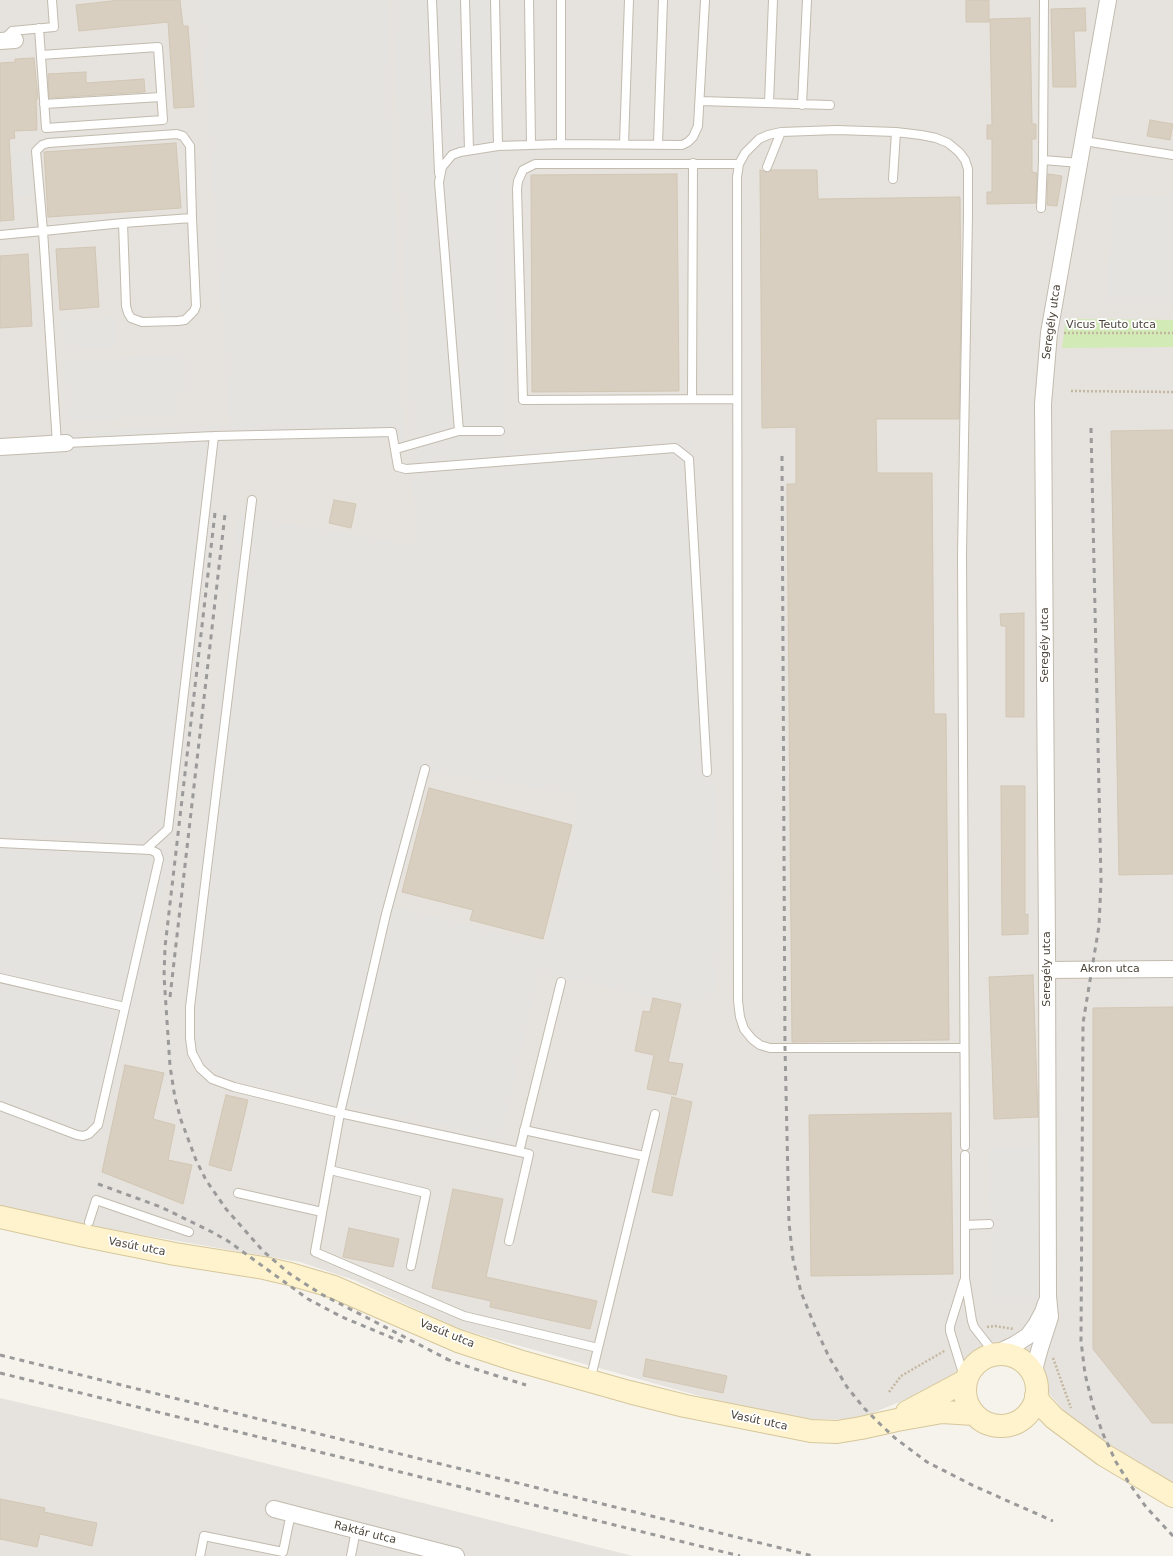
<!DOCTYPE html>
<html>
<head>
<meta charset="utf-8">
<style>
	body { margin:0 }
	canvas { display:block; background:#f6f3ec }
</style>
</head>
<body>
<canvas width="1173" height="1556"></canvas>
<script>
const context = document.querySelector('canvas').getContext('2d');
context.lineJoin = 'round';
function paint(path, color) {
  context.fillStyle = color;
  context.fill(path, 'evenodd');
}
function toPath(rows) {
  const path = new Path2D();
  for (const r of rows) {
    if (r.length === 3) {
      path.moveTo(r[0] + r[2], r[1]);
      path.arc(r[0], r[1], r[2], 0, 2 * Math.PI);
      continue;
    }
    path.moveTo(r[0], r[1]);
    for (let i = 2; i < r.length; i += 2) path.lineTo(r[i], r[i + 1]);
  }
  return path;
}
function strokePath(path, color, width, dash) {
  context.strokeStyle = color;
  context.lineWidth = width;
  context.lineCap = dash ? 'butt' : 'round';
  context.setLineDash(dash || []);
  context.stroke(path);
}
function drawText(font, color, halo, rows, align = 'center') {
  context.font = font + ' "DejaVu Sans",sans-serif';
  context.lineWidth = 3.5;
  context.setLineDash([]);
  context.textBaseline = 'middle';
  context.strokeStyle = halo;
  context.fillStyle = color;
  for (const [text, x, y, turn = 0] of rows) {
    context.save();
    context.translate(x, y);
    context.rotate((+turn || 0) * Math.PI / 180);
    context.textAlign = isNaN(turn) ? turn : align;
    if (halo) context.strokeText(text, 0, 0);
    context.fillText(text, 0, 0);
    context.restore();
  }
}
paint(toPath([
	[0,0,1173,0,1173,1490,1091,1442,1047,1391,1036,1356,1019,1346,993,1344,967,1363,957,1378,856,1420,812,1419,757,1412,459,1329,354,1280,300,1262,67,1222,0,1207],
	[0,1398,94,1420,633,1556,0,1556]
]), '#e6e2dd');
paint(toPath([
	[1066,319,1173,320,1173,347,1062,348]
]), '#d2eab5');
paint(toPath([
	[199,0,387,0,404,439,231,443],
	[393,0,499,0,505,450,692,439,715,788,722,929,714,998,681,1004,540,972,501,1138,228,1078,187,1059,182,1021,238,515,416,545,411,460],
	[430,772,576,794,576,825,546,945,395,907],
	[36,151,39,194,16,196,13,153],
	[1112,196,1173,197,1173,302,1107,303],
	[116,317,116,347,62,351,61,320],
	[181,354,182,363,190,363,192,393,177,394,178,415,67,422,63,361],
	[219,424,221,441,172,843,0,834,0,454,67,449,67,432],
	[0,837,168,846,171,861,100,1136,83,1145,0,1114],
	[1040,1147,1041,1302,990,1302,989,1148]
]), '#e5e3e0');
const building = toPath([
	[120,0,180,0,183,26,188,26,194,107,174,108,168,22,79,31,76,5,120,0],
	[966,0,989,0,989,22,966,22,966,0],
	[1085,8,1086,31,1074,31,1076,87,1053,87,1051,9,1085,8],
	[1030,18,1032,124,1036,124,1036,139,1032,139,1032,172,1037,173,1036,203,987,204,987,192,992,192,992,139,987,139,987,125,992,125,990,19,1030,18],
	[34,58,38,99,36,99,37,130,14,131,15,138,9,139,14,220,0,221,0,63,15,62,15,59,34,58],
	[86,72,86,83,144,79,145,92,49,98,48,74,86,72],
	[1150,120,1173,124,1170,140,1147,136,1150,120],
	[176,143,181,208,48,217,44,152,176,143],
	[760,170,767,172,771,170,817,170,818,199,960,197,961,311,959,419,876,419,877,473,932,473,934,714,946,714,949,1040,792,1042,787,484,796,484,796,427,762,428,760,170],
	[677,174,679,391,532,392,531,175,677,174],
	[1048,174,1062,176,1057,206,1047,205,1048,174],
	[95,247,99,307,60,310,56,249,95,247],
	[28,254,32,326,0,328,0,256,28,254],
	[1173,430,1173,874,1119,875,1111,431,1173,430],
	[334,500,356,504,351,528,329,523,334,500],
	[1024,613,1024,717,1006,717,1006,626,1001,626,1000,614,1024,613],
	[1001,786,1025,786,1025,915,1028,914,1028,934,1002,935,1001,786],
	[429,788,572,825,543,939,470,920,473,910,402,892,429,788],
	[1033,975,1038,1117,994,1119,989,977,1033,975],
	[653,998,681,1004,668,1062,683,1064,676,1095,647,1089,654,1055,635,1051,643,1011,650,1012,653,998],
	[1173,1007,1173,1423,1152,1423,1093,1349,1093,1008,1173,1007],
	[125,1065,164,1073,153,1119,175,1125,168,1160,192,1165,183,1204,102,1172,125,1065],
	[226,1095,248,1100,231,1171,209,1165,226,1095],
	[672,1097,692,1102,672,1196,652,1192,672,1097],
	[951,1113,953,1274,811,1276,809,1115,951,1113],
	[453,1189,503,1199,486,1277,597,1301,590,1329,490,1307,491,1301,432,1288,453,1189],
	[349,1228,399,1239,393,1267,343,1257,349,1228],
	[646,1359,727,1376,723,1393,643,1376,646,1359],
	[0,1499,45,1508,44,1512,97,1523,92,1546,40,1534,37,1547,0,1539,0,1499]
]);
paint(building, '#d8cfc1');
strokePath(building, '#d3c7b4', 1);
const lane = toPath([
	[432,0,439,173],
	[465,0,469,150],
	[495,0,498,146],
	[529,0,531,144],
	[561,0,561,144],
	[39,28,46,128,163,120,158,47,41,55],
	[4,39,12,31,54,27,52,0],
	[700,101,830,105],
	[769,103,773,0],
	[44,104,161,97],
	[802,105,807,0],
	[1084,141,1173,155],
	[624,144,629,0],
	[658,144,663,0],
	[1043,160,1080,163],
	[767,167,781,132],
	[893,179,896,132],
	[1041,208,1043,160,1044,1],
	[123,223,126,306,128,313,131,318,142,322,178,321,185,320,194,311,196,306,192,218],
	[0,235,43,231,123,223,192,218,190,146,183,136,177,134,48,143,42,145,36,151,43,231,57,444],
	[692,399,693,163],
	[737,399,523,400,517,189,518,181,523,170,535,164,739,164],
	[459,431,439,182,442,167,452,155,460,152,498,146,561,144,682,145,688,142,693,137,698,126,705,0],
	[66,443,214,436,392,432,398,467,406,469,675,448,689,459,707,772],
	[396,449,459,431,500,431],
	[252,500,190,1007,190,1038,192,1053,200,1068,212,1079,234,1087,340,1113,529,1154,509,1241],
	[425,769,386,914,340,1113,315,1252,464,1316,598,1348],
	[0,843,151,850,157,853,159,859,98,1125,89,1134,83,1136,77,1135,0,1106],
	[146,849,168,829,214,436],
	[0,978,125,1007],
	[964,1048,770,1048,760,1045,752,1039,744,1029,740,1017,738,1001,737,177,739,164,745,153,759,139,768,135,781,132,837,130,896,132,921,135,936,138,948,143,959,152,965,160,968,169,968,215,962,554,965,1146],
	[524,1130,644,1156],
	[519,1152,561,982],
	[965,1155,965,1278,972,1321,974,1327,995,1354],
	[330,1170,426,1193,411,1266],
	[238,1193,322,1212],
	[89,1222,96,1200,189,1232],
	[965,1225,989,1224],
	[964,1281,950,1326,950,1331,965,1380],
	[590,1381,655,1114],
	[200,1556,204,1536,283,1552,291,1513],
	[351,1556,356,1530]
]);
const street = toPath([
	[0,41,15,40],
	[0,447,66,443],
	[1047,970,1173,969],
	[995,1354,1014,1345,1028,1336,1036,1325,1043,1312,1046,1303],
	[1036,1381,1035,1366,1040,1348,1050,1317,1048,1296,1047,945,1043,404,1049,333,1108,0],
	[274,1509,456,1556]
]);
const secondary = toPath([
	[0,1217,85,1236,175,1254,264,1268,290,1274,334,1287,458,1341,519,1361,629,1392,685,1406,811,1431,837,1432,861,1428,897,1420,942,1412,974,1414],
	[1001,1390,36],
	[1036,1396,1041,1404,1054,1418,1104,1455,1173,1496],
	[907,1412,965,1381]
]);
strokePath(lane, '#c2bbae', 10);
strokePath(street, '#c2bbae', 18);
strokePath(secondary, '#d6c79b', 24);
strokePath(toPath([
	[1064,333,1173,333],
	[1071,391,1173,392],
	[987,1327,995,1326,1014,1329],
	[1053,1358,1071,1408],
	[889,1392,901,1376,946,1350]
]), '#c4b79f', 2.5, [2, 2]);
strokePath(lane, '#fff', 8);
strokePath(street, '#fff', 16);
strokePath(secondary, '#fff3cd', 22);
strokePath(toPath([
	[1091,428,1101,881,1099,926,1083,1023,1081,1341,1085,1374,1093,1406,1103,1434,1116,1462,1129,1483,1146,1507,1173,1536],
	[782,456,785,1048,789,1223,793,1259,801,1292,816,1329,829,1357,847,1387,864,1408,880,1424,895,1438,927,1462,974,1486,1053,1521],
	[215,513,165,947,164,976,170,1066,175,1098,181,1120,196,1160,206,1180,226,1209,263,1251,290,1274,321,1294,451,1361],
	[170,997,225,514],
	[98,1184,161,1207,212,1232,228,1241,308,1299,342,1317,407,1344],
	[0,1355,813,1556],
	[446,1359,472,1368,526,1385],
	[0,1373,740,1556]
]), '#9a9a9a', 3, [5, 5]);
drawText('11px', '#4b4439', '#fff', [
	["Seregély utca",1052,322,-82],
	["Vicus Teuto utca",1111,325],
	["Seregély utca",1045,645,-90],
	["Seregély utca",1047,969,-90],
	["Akron utca",1110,969],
	["Vasút utca",137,1247,11],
	["Vasút utca",447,1334,22],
	["Vasút utca",759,1421,12],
	["Raktár utca",365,1533,14]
]);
</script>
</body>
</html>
